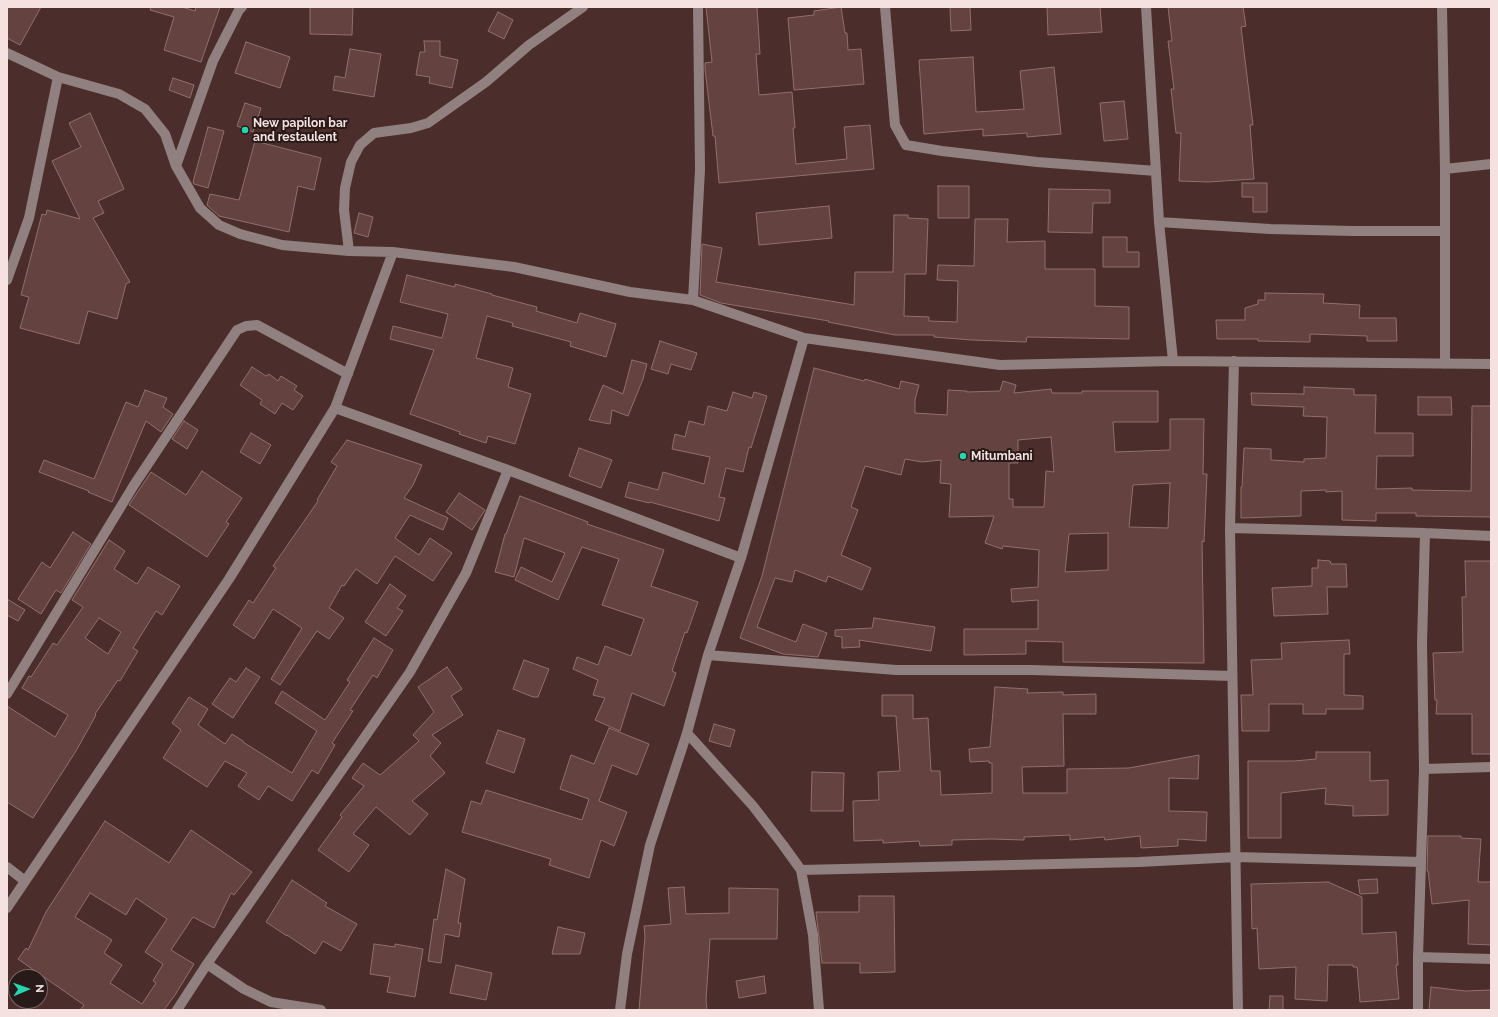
<!DOCTYPE html>
<html>
<head>
<meta charset="utf-8">
<style>
	body { margin:0 }
	#map { position:relative; width:1498px; height:1017px; overflow:hidden; background:#4b2d2b; font-family:Raleway,sans-serif }
	canvas { display:block }
	.frame { position:absolute; inset:0; border:8px solid #f5e1df; pointer-events:none }
	.north { position:absolute; left:8px; top:969px; width:40px; height:40px; box-sizing:border-box; background:#281a19; border:1px solid #7a6a68; border-radius:50%; rotate:88deg; font-size:11px; font-weight:700; line-height:16px; text-align:center; color:#f5e1df }
	.north::after { content:''; display:block; margin:auto; width:14px; height:18px; background:#25d5ae; clip-path:polygon(50% 0,100% 100%,50% 72%,0 100%) }
</style>
</head>
<body>
<div id="map">
<canvas width="1498" height="1017"></canvas>
<div class="frame"></div>
<div class="north">N</div>
</div>
<script>
const context = document.querySelector('canvas').getContext('2d');
context.lineJoin = 'round';
function paint(path, color) {
  context.fillStyle = color;
  context.fill(path, 'evenodd');
}
function toPath(rows) {
  const path = new Path2D();
  for (const r of rows) {
    path.moveTo(r[0], r[1]);
    for (let i = 2; i < r.length; i += 2) path.lineTo(r[i], r[i + 1]);
  }
  return path;
}
function strokePath(path, color, width, dash) {
  context.strokeStyle = color;
  context.lineWidth = width;
  context.lineCap = dash ? 'butt' : 'round';
  context.setLineDash(dash || []);
  context.stroke(path);
}
function drawText(font, color, halo, rows, align = 'center') {
  context.font = font + ' Raleway,sans-serif';
  context.lineWidth = 4;
  context.setLineDash([]);
  context.textBaseline = 'middle';
  context.strokeStyle = halo;
  context.fillStyle = color;
  for (const [text, x, y, turn = 0] of rows) {
    context.save();
    context.translate(x, y);
    context.rotate((+turn || 0) * Math.PI / 180);
    context.textAlign = isNaN(turn) ? turn : align;
    if (halo) context.strokeText(text, 0, 0);
    context.fillText(text, 0, 0);
    context.restore();
  }
}
const building = toPath([
	[7,7,41,7,20,45,7,38,7,7],
	[151,7,182,7,195,11,196,7,220,7,201,62,164,50,174,17,150,10,151,7],
	[310,7,353,7,352,35,310,34,310,7],
	[706,7,757,7,760,54,756,54,759,95,792,92,795,128,793,128,796,164,847,159,844,127,870,125,874,169,719,183,715,136,713,136,705,69,705,63,712,62,706,7],
	[841,7,845,33,847,33,848,50,861,49,864,84,794,90,788,18,814,15,814,11,841,7],
	[950,7,970,7,971,30,951,31,950,7],
	[1047,7,1100,7,1102,32,1048,35,1047,7],
	[1168,7,1243,7,1246,26,1241,27,1253,125,1250,125,1254,179,1208,182,1179,181,1181,133,1176,133,1171,89,1174,89,1168,41,1172,41,1168,7],
	[498,12,513,20,504,39,488,31,498,12],
	[424,41,440,41,440,56,458,60,452,88,429,83,430,77,416,75,420,52,425,52,424,41],
	[246,42,290,57,280,88,235,73,246,42],
	[350,49,381,54,374,97,333,90,335,76,345,78,350,49],
	[973,57,976,112,1024,109,1020,71,1054,67,1061,134,1027,137,1027,133,983,136,983,129,924,134,919,60,973,57],
	[173,78,194,85,190,98,169,90,173,78],
	[1124,101,1128,139,1104,141,1100,103,1124,101],
	[245,103,261,108,253,132,237,126,245,103],
	[90,113,124,189,98,201,104,213,93,218,130,282,126,284,117,319,88,311,79,344,20,328,29,297,21,295,42,214,46,215,47,210,80,219,52,161,81,147,69,123,90,113],
	[208,127,224,131,208,188,194,184,193,182,208,127],
	[255,141,321,158,314,190,298,186,289,232,219,216,207,205,210,194,239,200,255,141],
	[1242,183,1267,183,1267,212,1253,212,1253,197,1242,197,1242,183],
	[938,186,969,186,969,218,938,218,938,186],
	[1049,189,1110,190,1110,203,1093,203,1092,233,1048,232,1049,189],
	[829,206,832,238,759,245,756,213,829,206],
	[359,213,373,217,368,237,354,233,359,213],
	[894,215,908,215,908,218,928,219,926,274,905,274,904,316,929,317,929,321,957,322,958,281,937,280,938,265,974,266,975,219,1008,219,1007,242,1045,241,1045,269,1095,269,1095,306,1129,307,1129,339,1027,337,1026,342,972,340,934,337,934,335,895,335,828,322,829,321,721,303,700,295,702,244,722,248,716,282,854,305,855,272,893,272,894,215],
	[1103,237,1127,237,1127,252,1139,252,1139,267,1103,267,1103,237],
	[407,275,455,287,455,284,492,294,492,295,537,307,536,311,577,323,580,313,616,324,606,357,570,346,571,342,512,326,513,323,487,316,476,358,513,368,508,387,531,394,515,444,488,436,486,443,459,434,460,432,410,414,434,350,390,339,393,326,442,338,448,314,400,302,407,275],
	[1265,293,1324,294,1323,303,1360,305,1359,318,1396,318,1397,341,1367,341,1367,336,1310,334,1310,342,1258,341,1258,339,1217,339,1216,320,1245,320,1245,308,1258,304,1258,300,1265,300,1265,293],
	[660,341,697,353,691,370,671,364,668,374,651,369,660,341],
	[632,360,647,364,643,379,628,416,612,410,610,424,589,420,603,385,623,394,632,360],
	[252,367,266,376,269,374,278,381,281,376,297,386,294,390,303,396,293,410,282,403,275,414,260,404,262,400,240,385,252,367],
	[814,368,864,381,865,379,899,389,901,381,919,385,915,400,915,413,947,415,948,390,967,391,967,392,1000,391,1003,381,1016,385,1014,393,1051,389,1052,393,1082,393,1082,391,1158,391,1158,422,1113,422,1115,452,1170,450,1170,419,1204,419,1203,474,1207,474,1204,542,1202,541,1204,663,1063,662,1063,642,1026,641,1026,654,964,655,964,629,1038,629,1038,600,1012,602,1011,589,1038,587,1039,550,1003,546,1002,549,985,543,994,516,949,517,951,484,940,483,941,460,922,462,905,459,901,475,865,466,851,507,858,510,841,555,871,568,862,590,828,576,826,582,795,570,792,582,775,578,757,627,796,642,803,624,827,633,818,657,783,654,740,638,762,576,814,368],
	[1051,437,1054,472,1046,471,1044,507,1013,507,1013,499,1009,499,1009,463,1018,463,1018,440,1051,437],
	[1170,483,1168,528,1129,527,1133,485,1170,483],
	[1108,533,1108,570,1065,572,1069,534,1108,533],
	[1304,387,1354,389,1354,395,1376,395,1375,433,1413,433,1413,456,1377,456,1376,489,1412,488,1412,490,1471,491,1472,406,1491,406,1491,517,1416,516,1416,513,1376,513,1376,521,1342,520,1342,491,1326,492,1326,490,1301,491,1301,516,1241,518,1241,487,1242,487,1244,448,1271,449,1271,460,1304,462,1304,459,1326,458,1327,417,1303,416,1304,407,1252,405,1251,393,1304,394,1304,387],
	[145,390,167,398,163,407,173,414,161,432,146,421,112,502,88,492,89,491,39,472,44,460,94,479,126,402,138,407,145,390],
	[733,392,752,398,754,392,767,396,751,448,749,447,743,472,726,468,719,497,725,498,719,521,650,502,649,503,625,497,629,482,658,490,663,472,704,484,710,457,672,449,675,434,685,437,689,421,704,425,708,406,727,411,733,392],
	[1418,397,1451,397,1452,415,1418,415,1418,397],
	[184,421,198,430,187,449,172,439,184,421],
	[251,433,271,445,260,464,240,452,251,433],
	[347,440,422,465,413,485,404,498,448,518,443,530,410,515,395,538,419,555,430,538,452,553,433,581,395,556,377,584,356,569,344,586,342,585,329,608,344,618,329,639,317,631,280,685,271,679,302,628,273,609,254,639,233,625,249,600,253,603,276,568,273,566,318,501,317,500,337,466,331,462,347,440],
	[579,448,612,460,601,488,569,476,579,448],
	[202,471,242,498,226,522,229,524,207,557,129,505,151,472,186,495,202,471],
	[459,493,485,510,472,530,446,512,459,493],
	[520,496,588,522,587,524,664,550,651,586,698,602,687,633,685,632,672,671,676,673,664,706,632,693,620,731,595,720,605,698,593,695,598,680,573,669,577,657,598,665,605,646,631,656,644,619,602,605,619,559,582,547,558,600,515,580,521,567,552,582,565,553,524,538,514,577,495,572,505,534,506,534,520,496],
	[73,532,91,544,61,593,56,590,41,614,18,599,42,562,50,568,73,532],
	[109,540,125,551,114,569,137,584,148,567,180,586,162,615,156,611,133,648,138,651,120,681,118,680,95,714,96,715,76,751,33,818,7,802,7,706,55,737,68,715,22,688,29,676,31,677,53,643,57,645,83,607,72,600,109,540],
	[99,618,121,632,108,654,85,638,99,618],
	[1318,560,1330,561,1331,564,1346,564,1347,587,1327,587,1328,614,1274,616,1272,588,1312,586,1312,568,1318,568,1318,560],
	[1465,561,1491,561,1491,754,1472,754,1472,714,1436,714,1437,700,1435,700,1433,653,1463,652,1462,597,1466,597,1465,561],
	[390,584,406,596,397,608,403,611,386,636,365,622,390,584],
	[7,599,25,610,18,621,7,615,7,599],
	[874,618,935,627,931,651,859,640,860,647,842,648,842,637,835,636,835,630,872,628,874,618],
	[374,638,393,650,377,678,373,675,350,710,353,711,332,743,335,745,318,774,312,770,292,801,268,786,259,800,238,786,247,773,225,761,207,787,163,758,181,730,172,723,189,697,208,709,198,725,225,744,232,734,243,741,243,742,292,773,317,731,275,703,282,691,325,720,350,682,347,680,374,638],
	[1349,640,1350,654,1344,654,1344,695,1363,696,1363,709,1326,709,1326,714,1303,714,1303,704,1269,704,1269,731,1242,731,1241,695,1253,695,1251,660,1282,659,1281,643,1349,640],
	[524,660,549,669,538,697,533,697,513,689,524,660],
	[447,667,462,689,451,696,463,715,432,735,441,743,430,756,445,773,412,801,428,814,410,835,376,807,353,834,369,845,349,872,318,850,342,817,340,815,364,786,352,778,363,763,380,775,419,741,413,735,434,712,418,687,447,667],
	[246,668,260,677,233,718,212,704,230,678,236,682,246,668],
	[995,687,1028,689,1027,693,1063,692,1063,695,1096,694,1096,714,1063,714,1064,766,1022,767,1023,793,1067,793,1067,769,1129,768,1199,755,1198,779,1169,778,1169,811,1207,812,1206,841,1178,839,1178,846,1141,848,1140,836,1105,840,1104,837,1070,840,1070,835,1024,837,1024,840,992,839,952,840,952,845,920,846,919,841,883,843,883,840,854,841,853,801,879,800,878,772,900,771,896,716,882,716,882,695,913,695,913,719,928,718,931,771,940,771,941,795,992,793,992,763,989,763,989,761,970,762,969,749,990,747,995,687],
	[714,724,735,730,730,747,709,741,714,724],
	[609,728,649,744,637,775,612,765,599,801,627,812,614,846,601,840,589,878,549,865,551,859,462,832,471,801,481,804,486,790,582,820,589,799,560,789,571,755,594,764,609,728],
	[498,730,525,739,514,773,486,763,498,730],
	[1316,752,1370,752,1370,781,1388,780,1388,815,1353,816,1353,806,1325,804,1326,788,1281,793,1281,838,1248,838,1248,761,1294,761,1316,759,1316,752],
	[812,772,844,773,843,811,811,811,812,772],
	[105,821,169,863,191,830,252,872,234,895,231,893,214,928,193,917,171,950,194,964,175,995,164,1010,80,1010,84,1005,18,959,26,948,28,950,46,912,105,821],
	[90,893,126,915,136,898,167,919,145,952,163,964,153,981,156,983,142,1004,110,983,122,965,104,953,112,940,75,917,90,893],
	[1428,836,1461,836,1461,838,1481,839,1478,882,1491,882,1491,945,1468,944,1469,900,1432,904,1428,871,1427,871,1428,836],
	[446,869,465,879,458,923,461,923,459,937,445,934,441,963,428,961,434,919,437,920,446,869],
	[1377,879,1378,893,1360,894,1358,880,1377,879],
	[292,880,327,903,325,906,357,924,341,951,323,941,315,954,287,935,287,936,266,922,292,880],
	[1328,882,1362,897,1362,934,1396,932,1398,965,1396,965,1399,999,1360,1002,1357,967,1353,967,1353,965,1328,965,1327,1001,1295,999,1296,967,1259,969,1257,928,1252,929,1251,884,1328,882],
	[684,887,686,914,729,913,729,888,778,889,777,939,710,939,706,1000,707,1010,639,1010,645,936,644,926,671,924,668,888,684,887],
	[859,896,894,896,895,972,860,973,860,963,822,963,816,912,859,912,859,896],
	[558,927,585,933,580,954,552,954,558,927],
	[374,944,395,947,395,944,423,949,415,997,387,992,390,977,370,974,374,944],
	[456,965,492,973,486,1000,450,993,456,965],
	[764,976,766,993,739,998,736,981,764,976],
	[1431,987,1465,991,1491,990,1491,1010,1429,1010,1431,987],
	[1270,996,1283,996,1283,1010,1269,1010,1270,996]
]);
paint(building, '#634240');
strokePath(building, '#926f6d', 1);
strokePath(toPath([
	[885,7,895,125,906,145,942,151,1037,162,1156,171],
	[1146,7,1159,222,1173,361],
	[1442,7,1445,169,1445,364],
	[7,53,58,77,119,94,145,109,165,134,176,166,200,208,219,225,240,234,282,245,349,251,393,252,514,267,630,292,693,300,804,338,1000,365,1173,361,1491,364],
	[176,166,213,61,239,10,242,7],
	[1445,169,1491,164],
	[1159,222,1270,229,1352,231,1445,231],
	[349,251,344,210,345,188,351,162,360,145,374,133,411,128,428,123,486,82,529,45,583,7],
	[7,280,29,218,58,77],
	[693,300,700,170,698,7],
	[1234,361,1230,528,1238,1010],
	[335,408,508,470,741,558],
	[1230,528,1425,533,1491,536],
	[708,655,896,670,1032,670,1232,676],
	[7,694,134,485,237,330,246,326,257,325,348,374],
	[687,733,753,806,783,845,801,870,813,935,819,1010],
	[1424,769,1491,767],
	[7,867,25,881],
	[801,870,1139,862,1237,857,1421,862],
	[7,908,229,579,335,408,393,252],
	[1418,957,1491,959],
	[207,964,244,989,271,1002,321,1010],
	[177,1010,207,964,410,672,466,573,508,470],
	[620,1010,627,954,650,845,687,733,708,655,741,558,804,338],
	[1418,1010,1418,957,1424,769,1422,643,1425,533]
]), '#90807f', 10);
for (const [x, y, r, color] of [
	[245,130,4,"#25d5ae"],
	[963,456,4,"#25d5ae"]
]) {
  const dot = new Path2D();
  dot.arc(x, y, r, 0, 2 * Math.PI);
  context.fillStyle = color;
  context.fill(dot);
  strokePath(dot, '#281a19', 1.5);
}
drawText('bold 12px', '#f5e1df', '#281a19', [
	["New papilon bar",253,123],
	["and restaulent",253,137],
	["Mitumbani",971,456]
], 'left');
</script>
</body>
</html>
